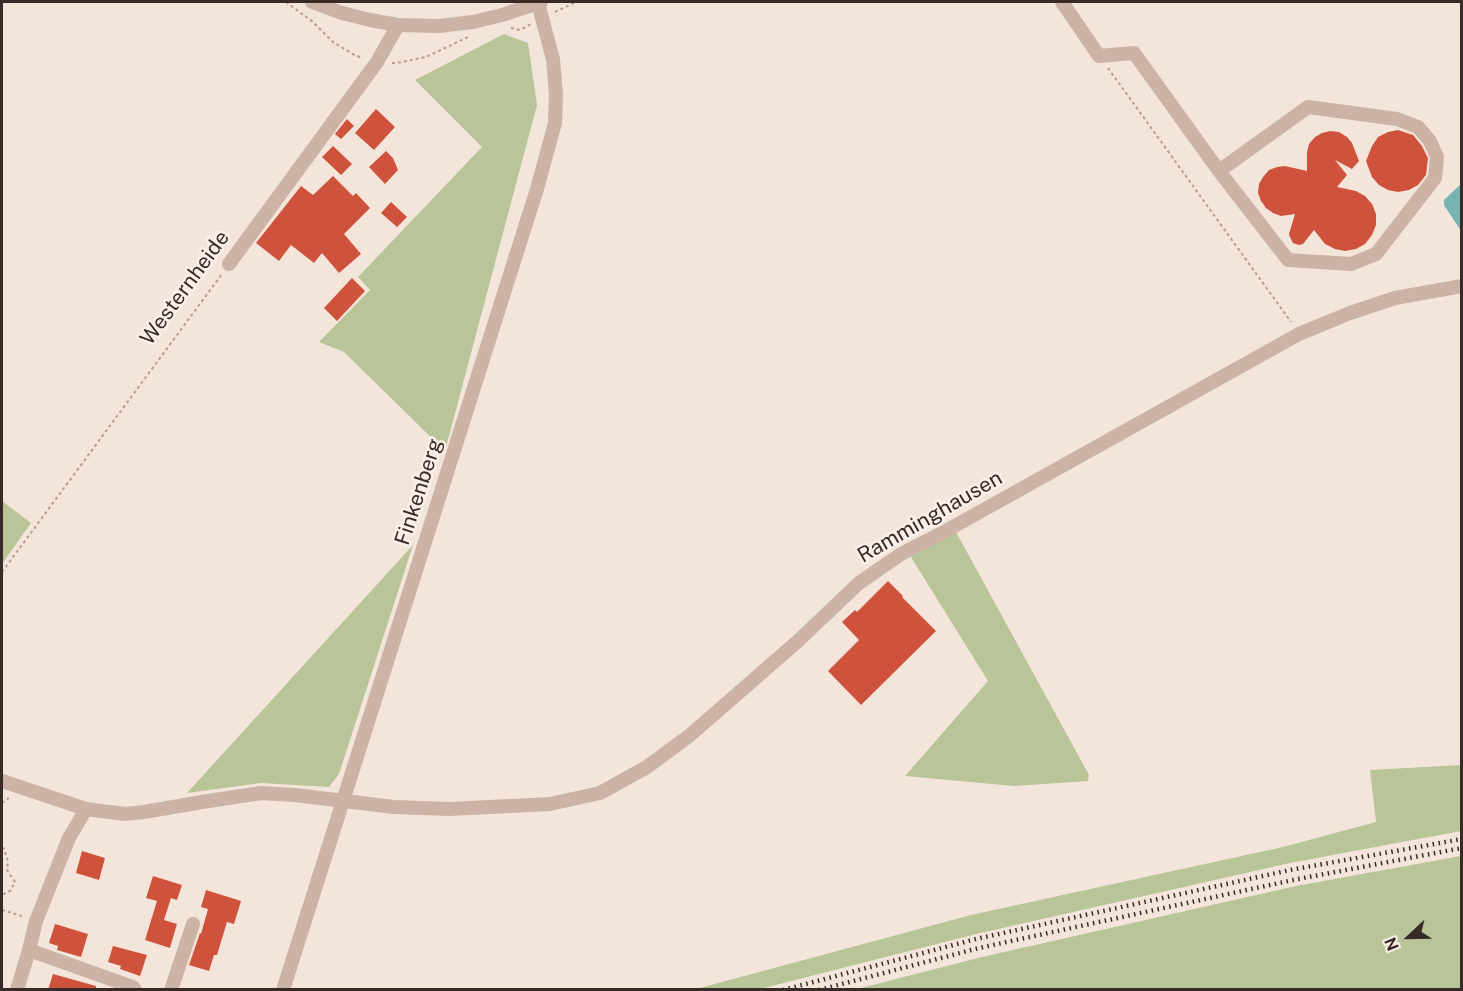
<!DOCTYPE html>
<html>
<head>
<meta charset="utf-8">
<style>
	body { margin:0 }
	#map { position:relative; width:1463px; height:991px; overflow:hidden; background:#f3e5da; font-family:"Public Sans",sans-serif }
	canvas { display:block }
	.frame { position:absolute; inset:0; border:3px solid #382b27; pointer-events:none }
	.north { position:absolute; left:1379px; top:907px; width:60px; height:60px; -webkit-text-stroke:4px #fbf0e7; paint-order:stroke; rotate:248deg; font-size:16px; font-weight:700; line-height:24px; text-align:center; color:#382b27 }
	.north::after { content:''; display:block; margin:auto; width:21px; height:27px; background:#382b27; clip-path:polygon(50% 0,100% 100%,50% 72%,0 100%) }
</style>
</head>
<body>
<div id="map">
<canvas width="1463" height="991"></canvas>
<div class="frame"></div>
<div class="north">N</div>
</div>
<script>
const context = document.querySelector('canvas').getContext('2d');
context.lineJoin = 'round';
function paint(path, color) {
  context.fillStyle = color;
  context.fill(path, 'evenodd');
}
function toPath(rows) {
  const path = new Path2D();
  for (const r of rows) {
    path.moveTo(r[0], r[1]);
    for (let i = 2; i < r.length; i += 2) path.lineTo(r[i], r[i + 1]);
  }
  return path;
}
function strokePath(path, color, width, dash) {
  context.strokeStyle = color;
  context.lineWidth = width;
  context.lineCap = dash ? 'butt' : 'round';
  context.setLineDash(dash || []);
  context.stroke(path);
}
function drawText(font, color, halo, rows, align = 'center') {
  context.font = font + ' "Public Sans",sans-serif';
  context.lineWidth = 5;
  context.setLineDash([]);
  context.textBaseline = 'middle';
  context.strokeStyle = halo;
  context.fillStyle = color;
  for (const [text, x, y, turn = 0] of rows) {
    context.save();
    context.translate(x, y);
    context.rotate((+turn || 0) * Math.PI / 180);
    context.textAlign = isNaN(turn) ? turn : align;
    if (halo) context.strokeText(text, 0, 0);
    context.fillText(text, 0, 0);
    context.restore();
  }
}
paint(toPath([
	[504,34,528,43,537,105,445,451,344,352,319,342,370,290,358,277,482,147,415,80],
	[2,501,31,523,2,564],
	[956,532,1089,775,1088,781,1014,786,905,776,988,681,911,557],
	[413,545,339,774,329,787,261,783,187,793],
	[1461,765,1461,831,1290,863,976,934,760,989,696,989,971,915,1283,847,1376,822,1370,770],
	[1461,856,1461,989,857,989,982,957,1296,886]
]), '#b9c499');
paint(toPath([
	[1461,184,1461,231,1444,205,1444,200]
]), '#77b3b0');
paint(toPath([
	[376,109,395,127,374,150,355,133],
	[347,119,354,126,341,139,335,134],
	[1398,130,1413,135,1422,146,1428,158,1426,175,1418,185,1409,190,1398,192,1388,190,1379,185,1372,177,1366,161,1372,146,1378,137,1388,132],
	[1330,131,1339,132,1347,137,1352,143,1359,161,1352,169,1335,160,1347,175,1337,187,1356,191,1365,196,1372,204,1376,214,1376,225,1372,235,1365,244,1356,249,1345,251,1335,249,1325,244,1314,230,1303,244,1299,245,1293,243,1290,237,1289,234,1295,214,1281,216,1273,213,1266,208,1261,201,1258,193,1259,184,1263,177,1269,170,1277,167,1285,166,1307,171,1307,152,1309,144,1315,137,1322,133],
	[333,146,352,164,341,175,322,157],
	[386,151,393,158,398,170,385,184,369,167],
	[333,176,353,196,356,193,370,208,344,234,361,254,339,273,322,253,314,263,291,245,279,261,256,243,301,186,313,195],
	[391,202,407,217,397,227,381,213],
	[352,278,365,291,337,321,324,308],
	[888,581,903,596,902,597,936,631,861,705,828,671,859,640,842,622,855,610,857,612],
	[82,851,105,858,99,880,76,873],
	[153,876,182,885,177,900,171,898,164,920,177,924,170,948,145,940,157,901,146,898],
	[206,890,241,901,234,924,227,922,217,955,214,955,209,971,189,965,200,933,201,934,208,909,201,907],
	[55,924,88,934,81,957,57,950,58,946,49,943],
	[113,946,147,955,140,976,120,969,121,966,108,962],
	[53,974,96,986,96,990,48,990]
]), '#cf533c');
strokePath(toPath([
	[286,2,313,22,333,42,356,56,363,58],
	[555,12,576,2],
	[511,28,520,30,531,24],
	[392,63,397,63,426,57,468,37],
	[1108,68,1291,322],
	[2,572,222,274],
	[2,803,9,798],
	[2,847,4,849,8,861,7,870,15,882,10,891,2,895],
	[2,910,25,917]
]), '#b89d8f', 2, [3, 3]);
strokePath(toPath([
	[312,2,342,13,370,20,398,25,439,26,473,22,502,15,541,2],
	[1062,2,1099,56,1134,53,1219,171,1288,260,1351,264,1376,254,1435,178,1437,157,1430,141,1418,127,1397,119,1308,107,1219,171],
	[229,264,377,62,398,25],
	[2,781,86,809,125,814,144,812,202,802,261,793,295,795,394,807,449,809,550,804,600,793,647,767,689,736,798,641,859,583,901,554,942,533,1299,334,1350,313,1395,298,1462,286],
	[29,950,133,987,135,990],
	[17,990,29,950,36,921,69,838,86,809],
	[171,990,193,924],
	[283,990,537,189,555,123,556,94,553,59,538,3]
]), '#cdb3a5', 14);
strokePath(toPath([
	[783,990,976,939,1290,870,1462,839],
	[819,990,979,948,1293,880,1462,848]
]), '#382b27', 4.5, [1.5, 4.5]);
drawText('21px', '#382b27', '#fbf0e7', [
	["Westernheide",185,288,-54],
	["Finkenberg",419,492,-72],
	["Ramminghausen",930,517,-30]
]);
</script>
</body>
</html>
